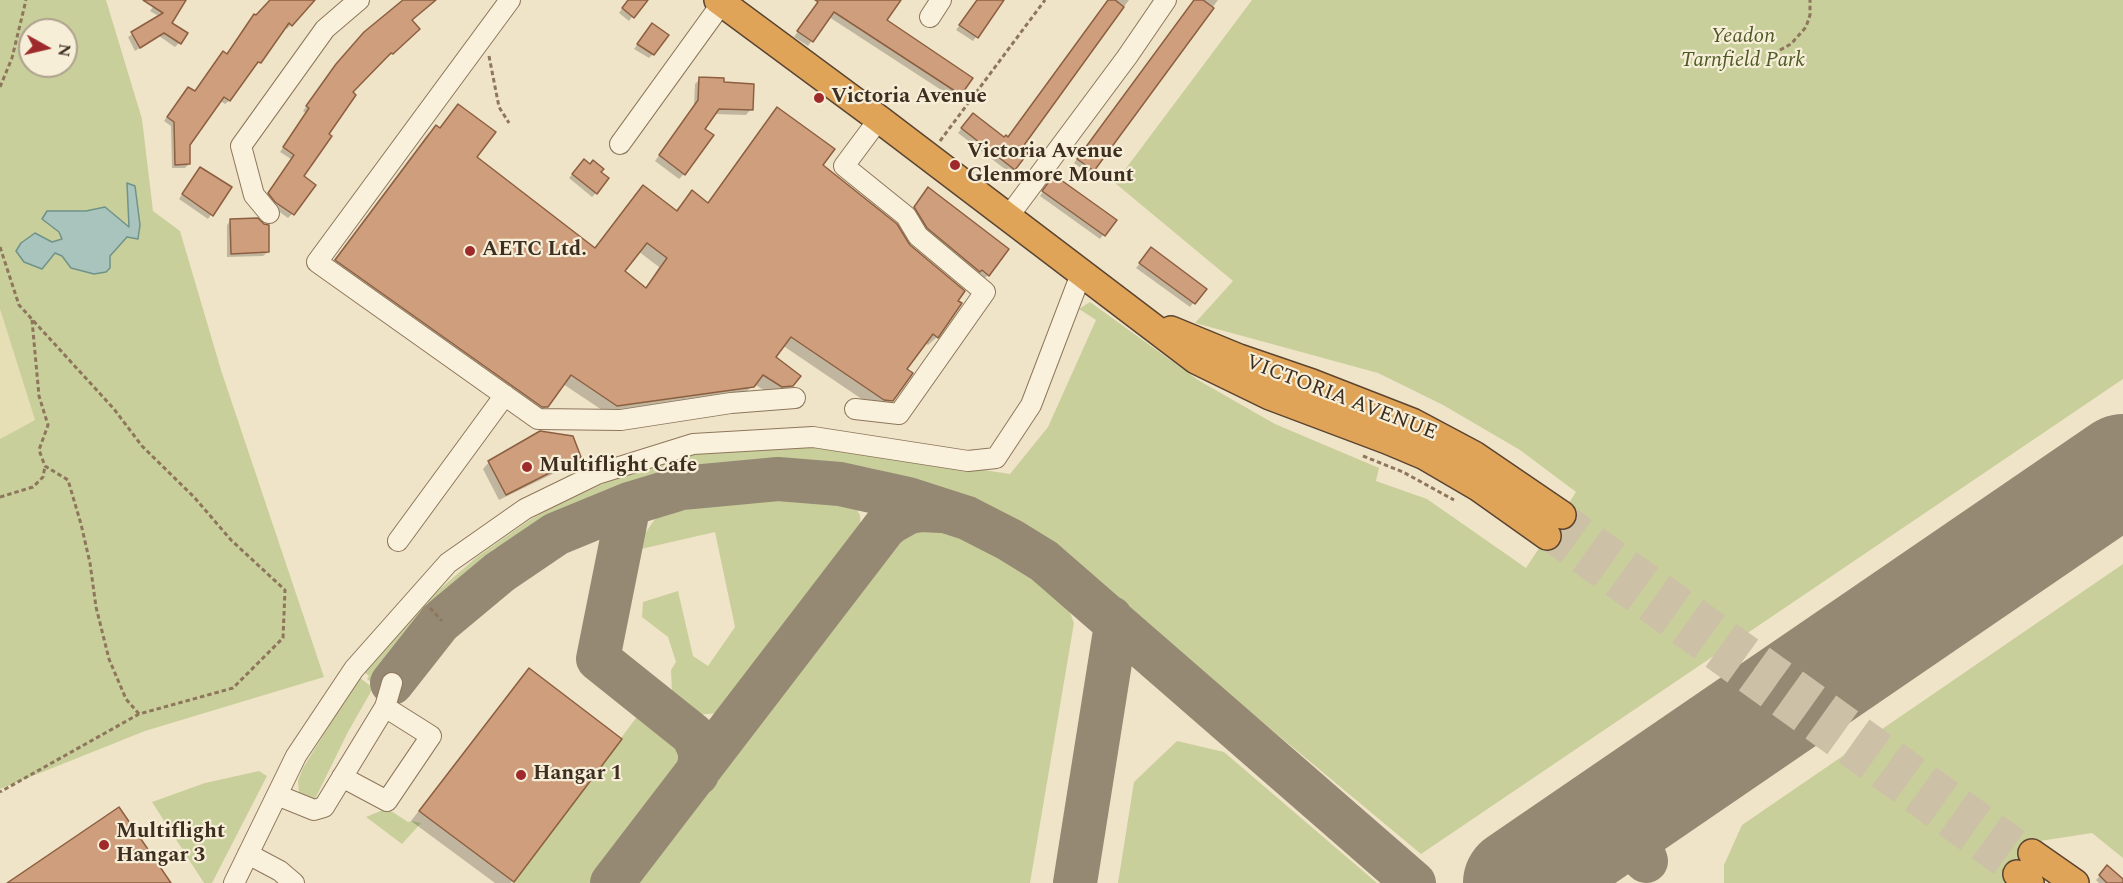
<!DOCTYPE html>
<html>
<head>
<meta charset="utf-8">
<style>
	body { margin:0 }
	#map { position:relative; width:2123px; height:883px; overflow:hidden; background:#f0e4c8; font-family:Spectral,serif }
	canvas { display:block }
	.north { position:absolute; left:18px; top:18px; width:60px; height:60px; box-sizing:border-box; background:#f7eed8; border:2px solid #ada18e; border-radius:50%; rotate:98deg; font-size:16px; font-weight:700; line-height:24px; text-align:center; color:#3d2e20 }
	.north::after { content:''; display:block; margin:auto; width:21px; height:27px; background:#9e2a2b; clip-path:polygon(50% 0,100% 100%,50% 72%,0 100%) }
</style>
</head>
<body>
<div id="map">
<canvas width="2123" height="883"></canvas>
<div class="north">N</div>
</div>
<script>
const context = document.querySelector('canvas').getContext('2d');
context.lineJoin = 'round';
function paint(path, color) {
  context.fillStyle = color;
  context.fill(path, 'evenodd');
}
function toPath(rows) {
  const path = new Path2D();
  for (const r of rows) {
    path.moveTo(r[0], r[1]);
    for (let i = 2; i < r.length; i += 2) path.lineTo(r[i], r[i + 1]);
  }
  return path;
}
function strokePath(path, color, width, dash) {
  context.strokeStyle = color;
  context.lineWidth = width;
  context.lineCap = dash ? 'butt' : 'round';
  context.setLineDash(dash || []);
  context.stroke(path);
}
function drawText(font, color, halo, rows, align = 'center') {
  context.font = font + ' Spectral,serif';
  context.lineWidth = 4.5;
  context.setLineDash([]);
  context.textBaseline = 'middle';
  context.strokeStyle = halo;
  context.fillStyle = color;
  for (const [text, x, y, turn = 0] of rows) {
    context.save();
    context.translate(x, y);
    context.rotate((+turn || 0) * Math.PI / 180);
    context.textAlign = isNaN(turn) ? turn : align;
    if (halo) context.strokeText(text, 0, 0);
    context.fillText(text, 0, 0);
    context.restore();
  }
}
paint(toPath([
	[0,309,35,420,0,439]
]), '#e6deb5');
paint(toPath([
	[0,0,106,0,142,119,153,211,180,231,221,370,324,677,145,731,0,789,0,439,35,420,0,309],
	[30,30,66,30,66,66,30,66],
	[1252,0,2123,0,2123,379,1421,854,1058,552,985,504,933,484,870,468,813,462,783,461,750,462,661,478,629,487,626,491,618,490,594,499,506,549,495,548,474,566,466,580,436,610,426,601,477,557,528,521,556,505,629,472,702,452,815,444,1010,474,1048,427,1096,320,1079,309,1090,302,1198,380,1275,424,1379,468,1376,481,1427,499,1526,568,1576,492,1520,450,1443,405,1378,373,1195,323,1233,281,1115,183],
	[782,498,853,504,860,515,861,528,723,713,693,715,672,695,671,670,676,662,668,637,642,617,643,602,678,591,693,656,708,666,735,627,715,532,641,549,644,535,657,516,715,504],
	[923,525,949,532,998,557,1065,599,1074,623,1030,883,634,883,899,534],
	[2123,564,2123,858,2092,833,2040,841,2010,883,1724,883,1724,865,1742,825],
	[424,605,432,614,402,647,375,685,367,679,369,676,364,672],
	[359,677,373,688,348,732,314,801,299,796,298,781,303,768],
	[639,714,658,720,673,731,679,748,679,766,667,784,592,883,512,883],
	[1177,741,1224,752,1377,883,1118,883,1134,782],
	[259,771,267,776,212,883,204,883,152,802,205,783],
	[383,810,391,811,408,822,412,821,421,823,402,844,366,817]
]), '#c9cf9b');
const water = toPath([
	[127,183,135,186,140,225,138,239,127,237,110,256,110,268,106,272,94,274,71,268,62,256,55,253,42,269,24,262,16,251,21,243,35,233,52,242,62,239,59,232,42,219,47,211,86,211,105,207,129,227,127,183]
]);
paint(water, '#a9c4bc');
strokePath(water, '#6f938a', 1.5);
paint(toPath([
	[158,0,184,0,170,23,179,43,175,47,159,36,135,51,128,37,160,17,150,11],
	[272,0,314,0,287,29,285,27,259,62,255,66,254,65,229,101,225,104,219,100,188,145,189,164,185,168,172,168,171,126,164,121,184,92,194,93],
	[403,0,423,0,410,20,418,29,388,57,387,56,351,93,302,177,292,214,288,218,271,206,265,198,291,159,280,152,306,113,303,111,332,70,360,38,404,1],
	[628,0,644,0,629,21,619,13],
	[819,0,899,0,885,21,960,94,955,99,829,17,808,46,794,37],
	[978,0,1003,0,973,41,956,30],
	[1108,0,1129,0,1020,148,1014,169,1010,173,958,133,969,119,1004,139,1007,138],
	[1194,0,1218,0,1089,174,1074,163],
	[649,29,653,54,649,58,634,49],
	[700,79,723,83,751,109,746,115,714,114,703,129,684,174,679,179,655,161,694,107,695,84],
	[458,106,475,157,594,249,643,187,675,211,692,192,707,204,769,118,777,109,821,166,937,337,928,345,924,342,905,369,892,400,883,409,875,408,782,345,773,357,792,385,783,394,772,395,754,384,743,395,608,414,563,384,547,406,538,415,327,269,427,135,436,127,439,129],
	[638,251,659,267,645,289,622,271],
	[580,165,596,193,592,197,569,178],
	[196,173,230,187,208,219,179,199],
	[1050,181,1114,220,1100,239,1040,196],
	[928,189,988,275,982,281,908,214],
	[231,220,268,252,263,256,227,257,227,225],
	[1148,253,1205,289,1190,307,1136,268],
	[579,457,573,464,499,500,483,469,489,462],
	[529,670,620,739,512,881,511,883,495,883,411,821,520,679],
	[2108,867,2123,881,2123,883,2099,883,2096,880]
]), '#0003');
strokePath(toPath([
	[629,504,598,659,693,735,700,751,700,761,697,774],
	[392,683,440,622,500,572,556,534,629,504,682,488,778,479,840,484,908,499,967,518,1010,540,1044,561,1414,883],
	[1572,845,1592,837,1612,839,1631,847,1646,861,1638,839,1640,816,1650,796,1666,780],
	[612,883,884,528,891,522,909,512,920,510,941,511],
	[1075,883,1115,631,1111,618]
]), '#968974', 44);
strokePath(toPath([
	[1518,883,2123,469]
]), '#968974', 110);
const building = toPath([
	[143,0,186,0,172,23,188,33,181,44,164,33,140,48,131,32,163,13,143,0],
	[270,0,315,0,292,26,289,23,261,63,258,62,230,101,224,97,190,145,190,164,175,165,174,122,167,117,188,87,195,91,223,51,227,54,254,14,256,15,270,0],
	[403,0,436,0,412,20,420,29,393,54,391,53,353,92,356,95,329,134,332,136,304,176,316,185,294,215,275,202,268,193,294,155,283,147,309,108,306,106,336,64,364,32,403,0],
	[628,0,648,0,634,18,622,8,628,0],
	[815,0,901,0,887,20,973,78,961,95,834,12,813,42,797,31,818,2,815,0],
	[977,0,1004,0,978,38,959,25,977,0],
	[1108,0,1115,0,1124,7,1022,148,1028,153,1015,170,961,128,973,113,1004,137,1006,135,1008,137,1108,0],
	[1194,0,1203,0,1214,8,1094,171,1077,159,1194,0],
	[652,23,669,35,654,55,637,44,652,23],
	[699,77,724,78,724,82,754,84,753,110,719,109,705,129,714,135,685,175,659,155,698,100,699,77],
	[458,104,496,132,477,157,595,248,643,185,677,211,692,190,708,203,777,107,835,149,823,165,897,224,910,245,965,291,958,301,962,303,938,338,933,334,907,369,913,373,893,401,884,400,791,337,776,357,801,376,793,386,782,387,763,375,754,387,617,406,571,375,548,407,542,407,335,260,436,125,440,128,458,104],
	[647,243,667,258,646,288,625,271,647,243],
	[584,159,590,164,593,160,604,169,601,172,609,178,597,194,572,174,584,159],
	[200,167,232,187,213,216,182,194,200,167],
	[1054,175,1117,220,1105,236,1042,191,1054,175],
	[928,187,1009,249,989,276,982,270,980,272,927,228,914,207,928,187],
	[258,218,264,224,269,225,269,252,231,254,230,219,258,218],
	[1151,247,1207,289,1195,304,1139,263,1151,247],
	[540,431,573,436,581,457,506,495,488,461,540,431],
	[529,668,622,739,514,882,419,811,529,668],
	[119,807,171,883,7,883,119,807],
	[2107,865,2123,879,2123,883,2107,883,2099,875,2107,865]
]);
paint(building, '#cf9f7d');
strokePath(building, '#8d5f41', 1.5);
strokePath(toPath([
	[1562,515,2032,853],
	[1547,536,2017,874]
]), '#ccc0a6', 27, [27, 14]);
const minor = toPath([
	[510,0,317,262,538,419,621,420,731,403,795,398],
	[930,17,941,0],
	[620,144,722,3],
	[269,213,254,195,241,146,325,29,359,0],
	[1008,217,1127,57,1166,0],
	[855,409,899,414,985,292,918,236,906,216,844,166,879,119],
	[398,541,505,395],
	[385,707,392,683],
	[277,795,314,810,324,807,385,707,431,736,387,801,342,777],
	[248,854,280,871,294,883],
	[234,883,296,756,354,669,448,563,525,509,597,474,693,444,813,437,968,461,996,458,1031,405,1081,274]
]);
const highway = toPath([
	[718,0,879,119,1196,360,1270,396,1387,440,1425,456,1478,487,1547,536],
	[1171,330,1239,358,1312,383,1412,422,1474,455,1562,515],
	[2032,853,2075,883],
	[2017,874,2030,883]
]);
strokePath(minor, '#8d765c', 22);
strokePath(highway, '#5b4430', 30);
strokePath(toPath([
	[1780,50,1791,44,1806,27,1810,15,1810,0],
	[489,56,499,107,509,123],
	[0,87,12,58,26,0],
	[940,141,1045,0],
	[0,247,19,305,114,409,142,446,194,497,231,540,285,590,283,638,233,688,139,714,0,792],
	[32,320,39,396,48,425,39,450,45,466,68,480,81,524,90,563,96,607,109,659,126,699,139,714],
	[1363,456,1403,472,1454,500],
	[0,497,33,487,43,477,45,466],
	[430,608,442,621]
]), '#8d765c', 3, [4.5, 3]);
strokePath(minor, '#faf1dc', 20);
strokePath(highway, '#e0a458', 27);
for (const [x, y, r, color] of [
	[819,98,6,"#9e2a2b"],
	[955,165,6,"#9e2a2b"],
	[470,251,6,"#9e2a2b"],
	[527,467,6,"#9e2a2b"],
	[521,775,6,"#9e2a2b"],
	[104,845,6,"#9e2a2b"]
]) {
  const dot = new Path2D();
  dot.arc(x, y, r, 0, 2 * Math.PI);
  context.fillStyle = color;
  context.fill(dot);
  strokePath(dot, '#f7eed8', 2);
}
drawText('italic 21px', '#4d5a26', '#f7eed8', [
	["Yeadon",1743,38],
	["Tarnfield Park",1743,62]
]);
drawText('bold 21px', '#3d2e20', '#f7eed8', [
	["Victoria Avenue",831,98],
	["Victoria Avenue",967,153],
	["Glenmore Mount",967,177],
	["AETC Ltd.",482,251],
	["Multiflight Cafe",539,467],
	["Hangar 1",533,775],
	["Multiflight",116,833],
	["Hangar 3",116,857]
], 'left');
drawText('21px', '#3d2e20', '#f7eed8', [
	["VICTORIA AVENUE",1341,399,21]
]);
</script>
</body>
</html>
